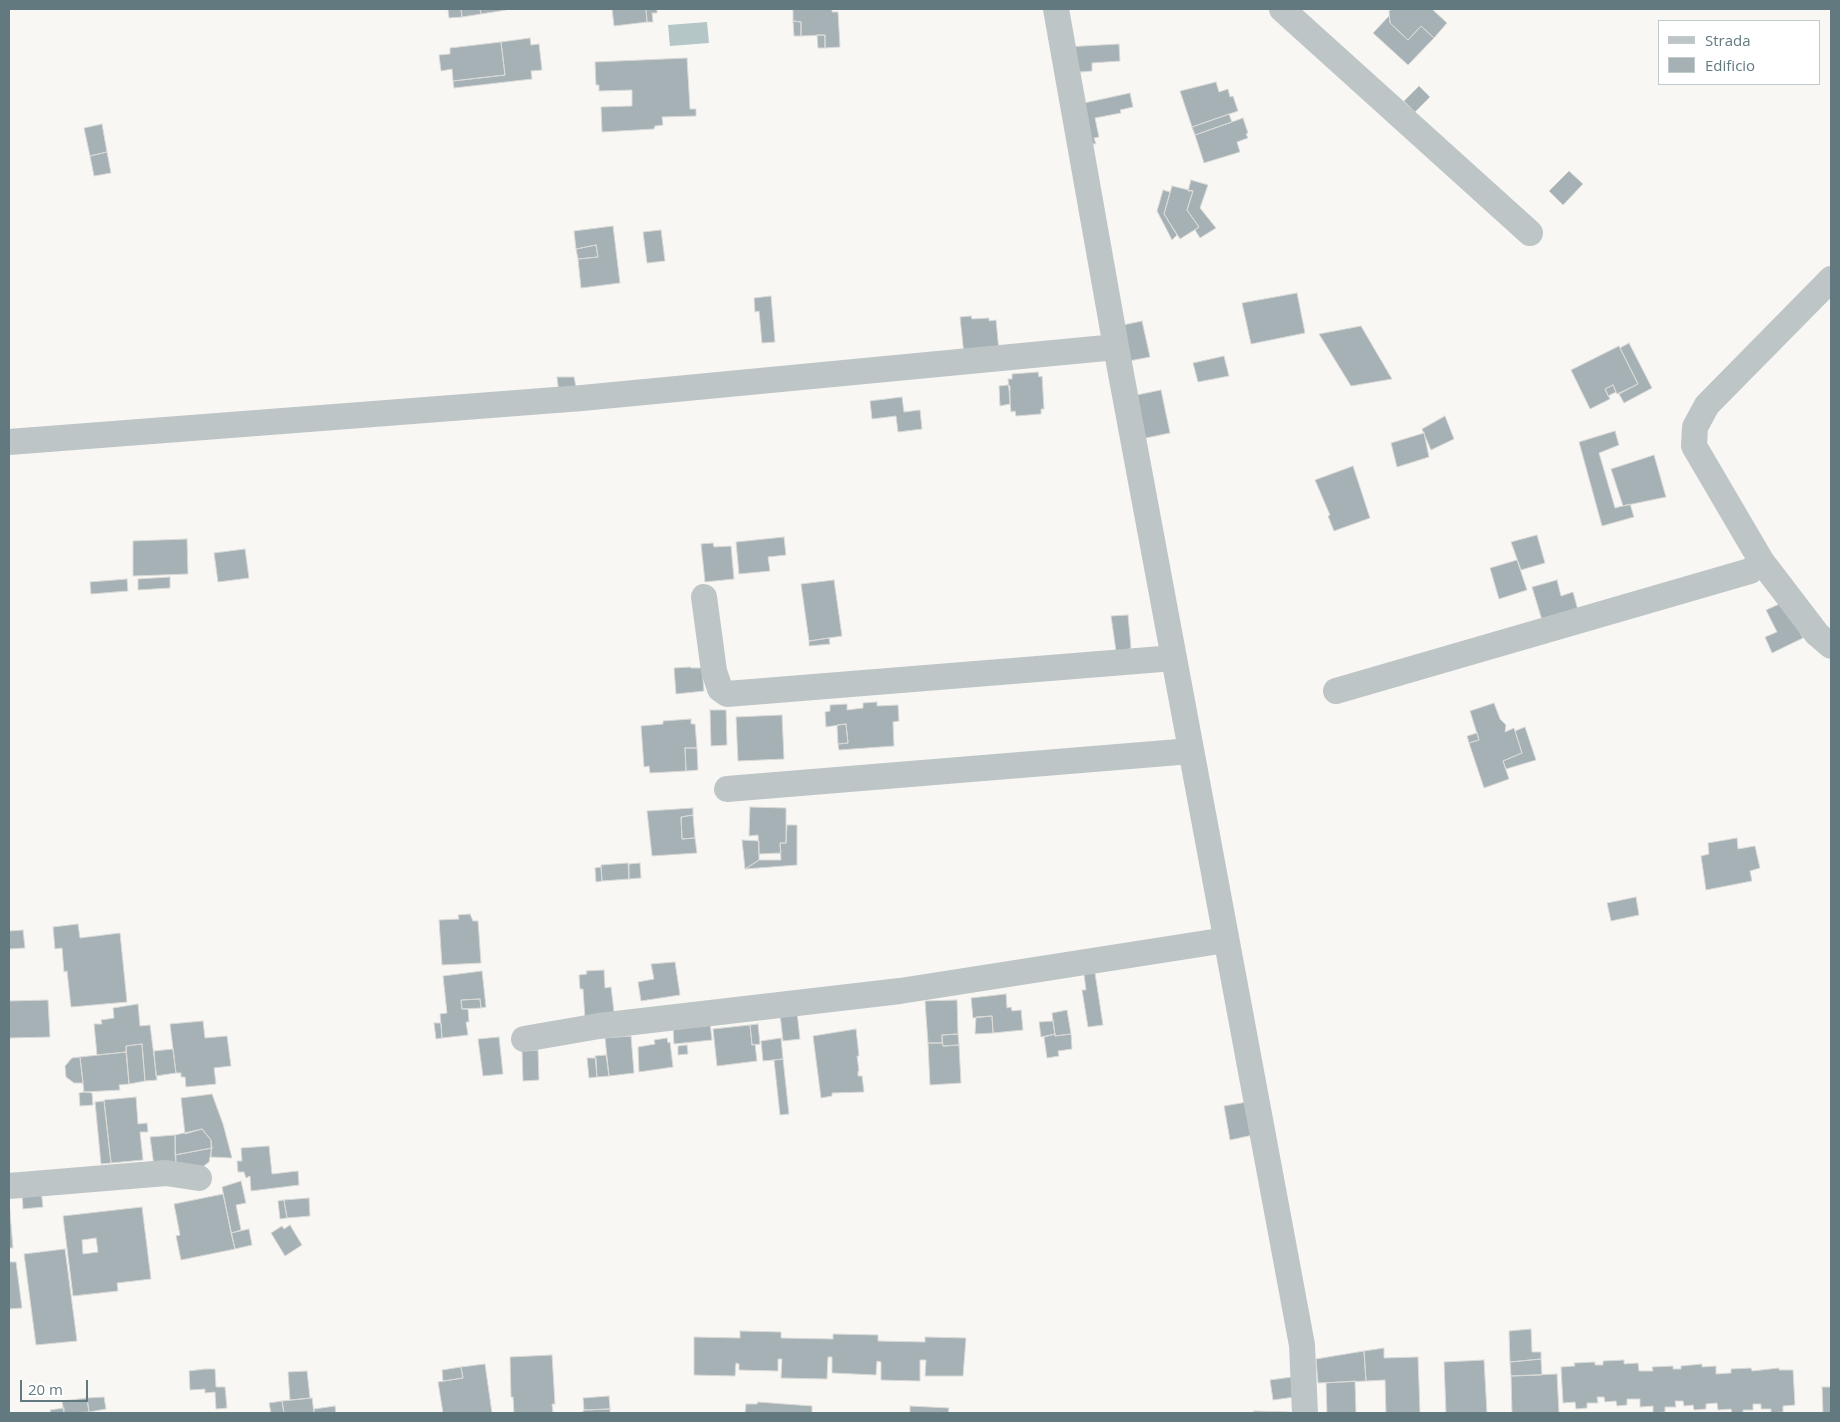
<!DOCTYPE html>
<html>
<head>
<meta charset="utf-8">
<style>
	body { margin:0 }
	#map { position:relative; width:1840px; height:1422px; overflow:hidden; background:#f8f7f4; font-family:"Open Sans",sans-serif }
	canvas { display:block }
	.frame { position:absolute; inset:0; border:10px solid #627980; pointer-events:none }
	.legend { position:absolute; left:1658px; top:20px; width:162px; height:65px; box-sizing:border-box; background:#fff; border:1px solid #c0c9cc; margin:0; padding:6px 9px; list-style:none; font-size:15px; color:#627980 }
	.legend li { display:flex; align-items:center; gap:10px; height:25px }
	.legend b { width:25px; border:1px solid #c0c9cc }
	.scale { position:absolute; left:20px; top:1380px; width:68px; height:22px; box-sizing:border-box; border:2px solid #627980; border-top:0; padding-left:6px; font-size:15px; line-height:18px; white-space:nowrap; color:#627980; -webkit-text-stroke:4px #fff; paint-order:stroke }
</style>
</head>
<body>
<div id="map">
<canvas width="1840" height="1422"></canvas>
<div class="frame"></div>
<ul class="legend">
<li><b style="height:6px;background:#bec5c7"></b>Strada</li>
<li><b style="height:14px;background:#a5b1b4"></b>Edificio</li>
</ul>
<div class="scale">20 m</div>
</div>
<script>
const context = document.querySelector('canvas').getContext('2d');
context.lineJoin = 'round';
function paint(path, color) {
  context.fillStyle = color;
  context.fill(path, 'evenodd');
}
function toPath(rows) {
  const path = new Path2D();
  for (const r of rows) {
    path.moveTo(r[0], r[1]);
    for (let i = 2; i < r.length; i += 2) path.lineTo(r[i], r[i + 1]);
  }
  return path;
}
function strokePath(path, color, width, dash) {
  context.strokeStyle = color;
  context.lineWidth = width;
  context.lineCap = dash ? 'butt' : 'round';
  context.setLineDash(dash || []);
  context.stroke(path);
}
paint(toPath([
	[707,22,709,43,670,46,668,25]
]), '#b4c6c6');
const building = toPath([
	[448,9,461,9,462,17,449,18,448,9],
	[461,9,480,9,481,14,462,17,461,9],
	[480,9,506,9,506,10,481,14,480,9],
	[612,9,646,9,647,22,614,26,612,9],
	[646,9,657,9,657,13,652,13,653,22,647,22,646,9],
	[793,9,832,9,832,12,838,12,840,47,825,48,825,35,801,36,801,22,793,21,793,9],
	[1392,9,1432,9,1447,23,1434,38,1421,26,1408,40,1390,23,1389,11,1392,9],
	[1389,16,1390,23,1408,40,1421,26,1434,38,1408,65,1373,33,1389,16],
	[793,21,801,22,801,36,794,36,793,21],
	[817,35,825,35,825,48,818,48,817,35],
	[530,38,531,45,539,44,542,70,531,71,532,79,454,88,453,81,505,75,501,42,530,38],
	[501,42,505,75,453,81,452,69,441,71,439,55,450,54,450,48,501,42],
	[1119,44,1120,61,1092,63,1092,71,1080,72,1065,47,1119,44],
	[687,58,690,109,696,109,696,116,662,117,663,125,655,126,654,129,602,132,601,107,632,106,632,90,599,91,599,85,596,85,595,62,687,58],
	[1216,82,1219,92,1228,89,1230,97,1233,96,1238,111,1192,127,1180,91,1216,82],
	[1419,86,1430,97,1415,112,1404,101,1419,86],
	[1130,93,1133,107,1120,110,1121,113,1095,118,1099,137,1094,138,1096,144,1082,143,1075,105,1130,93],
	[1229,114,1232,122,1195,135,1192,127,1229,114],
	[1243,118,1248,133,1246,134,1248,138,1237,142,1240,152,1204,163,1195,135,1243,118],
	[102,124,107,152,90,156,84,128,102,124],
	[107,152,111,173,94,176,90,156,107,152],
	[1569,171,1583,184,1563,205,1549,191,1569,171],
	[1191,180,1208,185,1200,208,1216,228,1200,238,1195,230,1199,227,1187,210,1193,191,1188,191,1191,180],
	[1172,186,1193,191,1187,210,1199,227,1180,239,1164,214,1172,186],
	[1163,190,1170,192,1164,214,1177,235,1172,240,1157,211,1163,190],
	[613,226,620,283,581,288,578,259,598,257,596,245,576,249,574,231,613,226],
	[661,230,665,261,647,263,643,232,661,230],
	[596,245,598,257,578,259,576,249,596,245],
	[1297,293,1305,333,1251,344,1242,303,1297,293],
	[771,296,775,342,762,343,759,311,755,312,754,298,771,296],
	[971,316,972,319,989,318,989,321,996,320,999,351,964,355,960,317,971,316],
	[1142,321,1150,357,1129,361,1123,325,1142,321],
	[1361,326,1392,379,1351,386,1319,334,1361,326],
	[1629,343,1652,388,1624,403,1619,394,1638,384,1620,348,1629,343],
	[1619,346,1638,384,1617,394,1613,385,1605,389,1610,399,1590,409,1571,370,1619,346],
	[1224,356,1229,376,1198,382,1193,363,1224,356],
	[1038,372,1039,377,1042,376,1044,409,1041,409,1041,414,1016,416,1015,411,1011,412,1008,379,1012,379,1012,374,1038,372],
	[557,377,574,377,577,392,559,393,557,377],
	[1008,385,1010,386,1010,404,1000,406,999,386,1008,385],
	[1613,385,1616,392,1608,396,1605,389,1613,385],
	[1161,390,1170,433,1136,440,1127,397,1161,390],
	[902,397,904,412,920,410,922,429,898,432,896,416,872,419,870,401,902,397],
	[1445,416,1454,439,1431,450,1422,429,1445,416],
	[1615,431,1619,445,1599,453,1615,508,1630,504,1634,517,1602,526,1579,442,1615,431],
	[1424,433,1429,457,1397,467,1391,443,1424,433],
	[1654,455,1666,497,1623,506,1611,469,1654,455],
	[1353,466,1370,518,1334,531,1328,516,1330,515,1315,480,1353,466],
	[1537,535,1545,563,1521,570,1511,542,1537,535],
	[784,537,786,555,768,557,770,571,739,574,736,542,784,537],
	[187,539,188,574,133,576,133,541,187,539],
	[713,543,714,547,731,546,734,579,705,582,701,544,713,543],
	[245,549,249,578,218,582,214,553,245,549],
	[1517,560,1527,590,1499,599,1490,568,1517,560],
	[170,577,170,588,138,590,138,579,170,577],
	[127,579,128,591,91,594,90,582,127,579],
	[834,580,842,636,809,641,801,584,834,580],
	[1557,580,1561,596,1573,592,1578,610,1542,620,1532,587,1557,580],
	[1784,602,1803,638,1772,653,1765,637,1777,632,1766,610,1784,602],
	[1128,615,1131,647,1129,650,1116,651,1111,616,1128,615],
	[829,638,830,644,809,646,809,641,829,638],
	[690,667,691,668,702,668,704,691,676,694,674,668,690,667],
	[877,702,877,706,898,705,899,721,893,722,894,746,839,750,838,744,848,743,846,724,826,727,825,712,830,711,830,705,847,704,847,710,863,708,863,703,877,702],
	[1494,703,1500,719,1506,725,1505,732,1514,728,1522,753,1503,761,1509,779,1484,788,1469,743,1479,740,1470,711,1494,703],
	[710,710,726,710,727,745,711,746,710,710],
	[782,715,784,759,738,761,736,717,782,715],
	[691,719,691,724,695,724,697,748,685,748,686,771,650,773,649,766,644,767,641,726,663,724,663,721,691,719],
	[846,724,848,743,838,744,837,725,846,724],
	[1525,727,1536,760,1506,769,1503,761,1522,753,1515,731,1525,727],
	[1477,733,1479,740,1469,743,1467,736,1477,733],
	[685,748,697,748,698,770,686,771,685,748],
	[750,807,786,808,786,843,780,843,781,853,759,854,758,835,749,836,750,807],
	[693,808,693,815,681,817,682,839,695,838,697,853,652,856,647,811,693,808],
	[693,815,695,838,682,839,681,817,693,815],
	[787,825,797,825,797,865,745,869,759,860,781,860,780,843,786,843,787,825],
	[1737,838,1738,849,1755,846,1760,868,1750,871,1752,881,1706,890,1701,856,1709,854,1708,843,1737,838],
	[742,840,759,841,759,860,745,869,742,840],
	[628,863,629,879,602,881,601,865,628,863],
	[640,863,641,878,629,879,629,864,640,863],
	[601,867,602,881,596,882,595,868,601,867],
	[1636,897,1639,915,1611,921,1607,903,1636,897],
	[470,914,473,921,478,921,481,963,442,965,439,920,459,919,458,915,470,914],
	[78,924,80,938,120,933,127,1002,71,1007,67,971,64,972,62,948,55,949,53,927,78,924],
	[23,930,25,948,9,949,9,931,23,930],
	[675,962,680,995,641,1001,638,982,654,979,651,964,675,962],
	[604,970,605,988,611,987,614,1012,585,1019,583,989,580,989,579,975,587,974,586,971,604,970],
	[482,971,486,1007,481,1008,480,999,461,1000,462,1009,468,1009,469,1022,466,1022,468,1035,442,1038,440,1014,447,1013,443,976,482,971],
	[1095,973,1103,1025,1088,1027,1082,990,1086,990,1084,974,1095,973],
	[1006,994,1007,1008,1011,1007,1012,1011,1021,1010,1023,1030,993,1033,992,1016,973,1018,971,998,1006,994],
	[480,999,481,1008,462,1009,461,1000,480,999],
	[48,1000,50,1037,9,1038,9,1001,48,1000],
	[957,1000,958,1034,942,1035,942,1043,928,1043,925,1001,957,1000],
	[138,1004,140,1026,150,1025,157,1080,145,1081,142,1044,126,1046,126,1052,97,1055,94,1024,102,1024,101,1020,114,1018,113,1008,138,1004],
	[1067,1010,1071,1034,1055,1036,1052,1013,1067,1010],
	[797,1012,800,1039,783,1041,780,1014,797,1012],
	[992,1016,993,1033,975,1034,976,1017,992,1016],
	[203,1021,205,1038,227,1036,231,1066,214,1068,216,1084,186,1087,185,1077,181,1077,181,1073,176,1073,170,1024,203,1021],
	[1053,1021,1055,1034,1041,1037,1039,1022,1053,1021],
	[434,1023,441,1023,442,1038,436,1039,434,1023],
	[710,1023,712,1040,674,1044,673,1027,710,1023],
	[758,1024,760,1044,752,1045,750,1025,758,1024],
	[750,1025,752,1045,755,1044,757,1061,717,1066,713,1029,750,1025],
	[856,1029,859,1056,857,1056,859,1071,858,1071,858,1076,862,1076,864,1092,832,1093,832,1096,821,1098,813,1036,856,1029],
	[958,1034,959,1045,943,1046,942,1035,958,1034],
	[1055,1034,1055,1036,1071,1034,1072,1049,1058,1051,1059,1056,1047,1058,1044,1037,1055,1034],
	[631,1036,634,1073,609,1076,605,1038,631,1036],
	[499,1037,503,1074,483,1076,478,1039,499,1037],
	[667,1038,668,1043,670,1042,673,1067,639,1072,638,1047,655,1044,654,1040,667,1038],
	[781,1038,783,1059,763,1061,761,1041,781,1038],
	[928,1043,942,1043,943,1046,959,1045,961,1083,930,1085,928,1043],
	[142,1044,145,1081,129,1084,126,1046,142,1044],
	[687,1045,688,1054,678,1055,678,1046,687,1045],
	[173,1049,176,1073,156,1076,154,1051,173,1049],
	[538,1050,539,1080,523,1081,522,1051,538,1050],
	[126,1052,129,1084,119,1085,120,1090,84,1092,80,1057,126,1052],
	[606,1055,609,1076,597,1077,595,1056,606,1055],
	[80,1057,83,1083,74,1083,66,1077,65,1066,72,1058,80,1057],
	[587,1058,596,1058,597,1077,589,1078,587,1058],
	[783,1059,789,1114,780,1115,774,1060,783,1059],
	[84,1092,92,1093,93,1105,80,1106,79,1093,84,1092],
	[212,1094,223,1124,232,1158,211,1157,211,1140,202,1129,185,1134,181,1098,212,1094],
	[136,1097,138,1124,147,1123,148,1132,140,1132,143,1160,111,1163,104,1100,136,1097],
	[104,1101,111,1163,101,1164,95,1102,104,1101],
	[1247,1102,1253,1135,1230,1140,1224,1106,1247,1102],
	[202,1129,211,1140,212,1148,175,1155,175,1135,202,1129],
	[175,1135,176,1163,154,1166,150,1137,175,1135],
	[269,1146,272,1174,298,1171,299,1185,251,1191,250,1176,246,1178,244,1172,238,1172,237,1161,242,1161,241,1148,269,1146],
	[212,1148,209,1162,196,1172,176,1163,175,1155,212,1148],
	[241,1181,246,1203,236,1205,241,1230,231,1233,222,1187,241,1181],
	[41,1190,43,1207,23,1209,22,1192,41,1190],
	[223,1194,235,1249,181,1260,176,1236,180,1235,174,1204,223,1194],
	[309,1198,310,1216,287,1218,284,1200,309,1198],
	[9,1200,13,1248,9,1248,9,1200],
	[284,1200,287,1218,280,1219,278,1201,284,1200],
	[142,1207,151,1279,117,1283,118,1291,73,1296,63,1216,142,1207],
	[290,1225,302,1245,285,1256,271,1233,282,1226,284,1229,290,1225],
	[249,1229,252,1245,235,1249,231,1233,249,1229],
	[96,1238,98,1252,83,1254,82,1240,96,1238],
	[65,1249,77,1341,36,1345,24,1254,65,1249],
	[9,1262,16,1262,22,1308,9,1309,9,1262],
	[1531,1329,1532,1352,1541,1352,1541,1359,1510,1362,1509,1331,1531,1329],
	[740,1331,781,1332,781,1338,833,1339,833,1334,878,1335,878,1341,925,1342,925,1337,966,1338,963,1376,925,1376,926,1360,920,1360,920,1381,881,1380,881,1362,877,1361,876,1375,832,1373,832,1357,828,1357,827,1379,781,1378,782,1359,778,1359,778,1371,739,1370,739,1364,736,1363,735,1376,694,1375,694,1337,740,1338,740,1331],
	[1384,1348,1384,1358,1418,1357,1420,1413,1386,1413,1385,1380,1366,1381,1364,1351,1384,1348],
	[1364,1351,1366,1381,1318,1383,1316,1359,1364,1351],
	[552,1355,555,1404,552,1404,553,1413,514,1413,513,1397,511,1397,510,1357,552,1355],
	[1541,1359,1542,1375,1511,1376,1510,1362,1541,1359],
	[1484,1360,1487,1413,1446,1413,1444,1362,1484,1360],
	[1624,1360,1624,1364,1638,1363,1639,1371,1653,1371,1652,1367,1673,1366,1673,1369,1681,1369,1681,1366,1702,1364,1702,1367,1716,1366,1716,1374,1731,1373,1731,1369,1751,1368,1752,1371,1779,1368,1779,1370,1793,1370,1795,1405,1783,1406,1783,1412,1771,1413,1771,1409,1761,1409,1761,1404,1753,1404,1753,1410,1743,1410,1743,1413,1732,1413,1731,1409,1718,1410,1717,1403,1706,1404,1706,1409,1694,1410,1693,1405,1684,1406,1683,1401,1675,1401,1676,1407,1665,1407,1665,1412,1653,1413,1653,1406,1640,1407,1640,1399,1627,1399,1627,1405,1617,1406,1616,1401,1605,1402,1604,1397,1597,1397,1598,1403,1587,1403,1587,1408,1576,1409,1575,1402,1563,1403,1561,1367,1575,1366,1574,1363,1595,1362,1595,1365,1603,1365,1603,1361,1624,1360],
	[485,1364,492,1413,443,1413,438,1382,463,1378,461,1367,485,1364],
	[461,1367,463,1378,443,1381,442,1370,461,1367],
	[205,1369,215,1369,216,1387,225,1387,227,1408,216,1409,215,1392,205,1393,205,1389,190,1390,189,1371,205,1369],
	[307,1371,310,1398,290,1400,288,1372,307,1371],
	[1557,1374,1559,1413,1512,1413,1511,1376,1557,1374],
	[1292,1377,1295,1397,1273,1400,1270,1380,1292,1377],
	[1355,1381,1356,1413,1327,1413,1326,1383,1355,1381],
	[1822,1387,1831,1387,1831,1413,1823,1413,1822,1387],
	[609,1396,610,1409,584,1410,583,1398,609,1396],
	[104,1397,106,1409,89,1412,87,1398,104,1397],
	[87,1398,89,1412,64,1413,62,1401,87,1398],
	[312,1398,314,1413,284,1413,282,1401,312,1398],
	[282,1401,284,1413,271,1413,269,1403,282,1401],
	[758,1402,812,1406,812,1413,745,1413,746,1404,757,1404,758,1402],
	[335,1406,336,1413,314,1413,314,1409,335,1406],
	[910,1406,949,1408,948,1413,910,1413,910,1406],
	[64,1408,64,1413,51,1413,50,1410,64,1408],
	[610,1409,610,1413,582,1413,584,1410,610,1409],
	[1254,1411,1290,1412,1290,1413,1254,1413,1254,1411]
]);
paint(building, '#a5b1b4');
strokePath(building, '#d9d9d7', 1);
strokePath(toPath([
	[1056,9,1116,347,1302,1345,1305,1413],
	[1282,9,1530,233],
	[1831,279,1707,405,1695,427,1694,446,1762,562,1817,634,1831,646],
	[9,442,582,398,1116,347],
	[704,597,714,671,720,689,727,694,1174,658],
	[1336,691,1750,571,1762,562],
	[727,789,1191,751],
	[524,1039,599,1026,900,991,1226,940],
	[9,1186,166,1173,199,1178]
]), '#bec5c7', 26);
</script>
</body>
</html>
